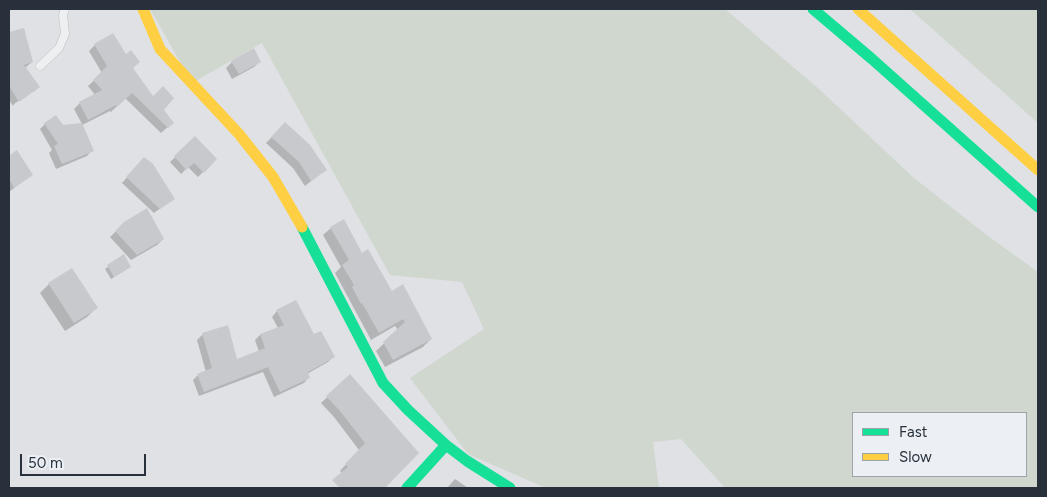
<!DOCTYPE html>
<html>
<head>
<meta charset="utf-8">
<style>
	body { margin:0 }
	#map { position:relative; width:1047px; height:497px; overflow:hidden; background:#dfe1e4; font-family:Figtree,sans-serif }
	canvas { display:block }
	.frame { position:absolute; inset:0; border:10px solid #27303b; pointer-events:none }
	.legend { position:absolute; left:852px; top:412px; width:175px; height:65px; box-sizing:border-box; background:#ecf0f4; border:1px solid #9da3aa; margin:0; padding:6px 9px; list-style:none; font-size:15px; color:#27303b }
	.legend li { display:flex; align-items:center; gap:10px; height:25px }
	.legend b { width:25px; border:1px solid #9da3aa }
	.scale { position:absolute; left:20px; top:454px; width:126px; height:22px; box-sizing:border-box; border:2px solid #27303b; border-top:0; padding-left:6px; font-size:15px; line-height:18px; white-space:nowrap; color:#27303b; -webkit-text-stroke:4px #ecf0f4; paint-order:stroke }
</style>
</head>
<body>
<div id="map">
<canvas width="1047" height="497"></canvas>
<div class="frame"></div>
<ul class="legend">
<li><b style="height:6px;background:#16e098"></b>Fast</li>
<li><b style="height:6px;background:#ffcf43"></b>Slow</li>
</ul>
<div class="scale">50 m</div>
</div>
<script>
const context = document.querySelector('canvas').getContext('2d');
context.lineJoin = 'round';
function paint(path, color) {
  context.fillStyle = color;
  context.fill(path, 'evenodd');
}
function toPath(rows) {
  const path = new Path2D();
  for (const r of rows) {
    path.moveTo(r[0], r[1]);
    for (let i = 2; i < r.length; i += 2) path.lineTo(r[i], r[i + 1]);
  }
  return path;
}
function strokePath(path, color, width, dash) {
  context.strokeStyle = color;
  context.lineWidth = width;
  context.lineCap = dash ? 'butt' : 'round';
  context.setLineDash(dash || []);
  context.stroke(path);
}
paint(toPath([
	[150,9,725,9,819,89,914,178,988,236,1038,272,1038,488,725,488,681,439,653,442,659,488,546,488,468,454,410,378,484,329,462,282,390,275,262,43,192,83],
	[853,413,1026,413,1026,476,853,476],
	[910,9,1038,9,1038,123]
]), '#d0d7cf');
paint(toPath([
	[23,30,32,62,25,68,38,87,34,92,34,90,14,104,13,106,9,100,9,34],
	[95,45,132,69,172,123,161,133,125,98,111,112,110,111,82,125,92,150,87,156,56,169,49,153,52,150,40,129,45,124,62,127,82,124,74,109,80,103,95,95,88,86,102,73,89,51],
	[260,61,254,67,232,79,226,68,232,62],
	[285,124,325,170,305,186,293,168,266,143],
	[195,138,216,159,198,177,188,167,181,174,170,162],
	[16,152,32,174,9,192,9,157],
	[140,163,173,199,154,213,122,183],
	[125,223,163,239,157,245,131,260,110,237],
	[331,228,361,254,431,339,423,347,385,367,376,351,398,330,395,326,371,340,335,273,341,267,323,235],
	[123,256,127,269,111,279,105,269],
	[49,284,96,308,87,317,65,331,40,293],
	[277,311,314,336,333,357,328,362,307,374,309,377,304,383,274,397,263,372,199,396,193,380,198,375,206,372,197,340,203,334,236,360,259,352,255,340,260,335,278,328,272,317],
	[350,376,417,453,383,488,344,488,335,480,342,473,340,471,359,450,334,417,321,403],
	[455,479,468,488,447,488]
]), '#0003');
paint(toPath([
	[24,28,33,62,24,65,40,87,19,102,9,86,9,32],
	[113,33,126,54,131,50,140,62,133,68,153,96,163,86,174,98,164,110,174,123,168,128,132,93,117,107,116,105,88,120,79,102,102,90,93,80,107,66,94,44],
	[254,48,261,62,239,74,231,61],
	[56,115,63,125,82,123,94,151,62,164,54,146,58,144,44,123],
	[285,122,310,145,327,170,311,181,299,162,271,137],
	[195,136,217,159,204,173,194,163,186,170,174,156],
	[17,150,33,175,14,188,9,179,9,156],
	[144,157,153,164,175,199,160,209,126,177],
	[147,208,164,239,137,255,115,231,124,222],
	[344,219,362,253,368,249,392,291,403,284,432,339,393,360,383,342,405,322,403,319,379,333,362,303,361,304,352,287,354,285,342,265,349,260,330,227],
	[124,254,131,267,114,277,107,265],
	[72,268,98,308,74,323,48,283],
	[296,300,314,334,321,331,335,357,308,372,310,378,280,392,268,367,204,392,197,374,212,368,202,333,228,325,237,359,265,348,260,334,284,325,276,310],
	[350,374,419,453,385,488,340,488,332,480,348,467,345,464,365,443,340,411,326,396]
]), '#c7c9cc');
const lane = toPath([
	[40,66,59,48,65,34,63,15,65,9]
]);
strokePath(lane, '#bdbfc2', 9);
strokePath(lane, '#eeeff1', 8);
strokePath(toPath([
	[813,9,872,59,1038,207],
	[302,227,383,383,408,410,446,445,467,461,510,488],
	[407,488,446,445]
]), '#16e098', 11);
strokePath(toPath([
	[143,9,160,49,239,134,273,177,302,227],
	[858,9,1038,170]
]), '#ffcf43', 11);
</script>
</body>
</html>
